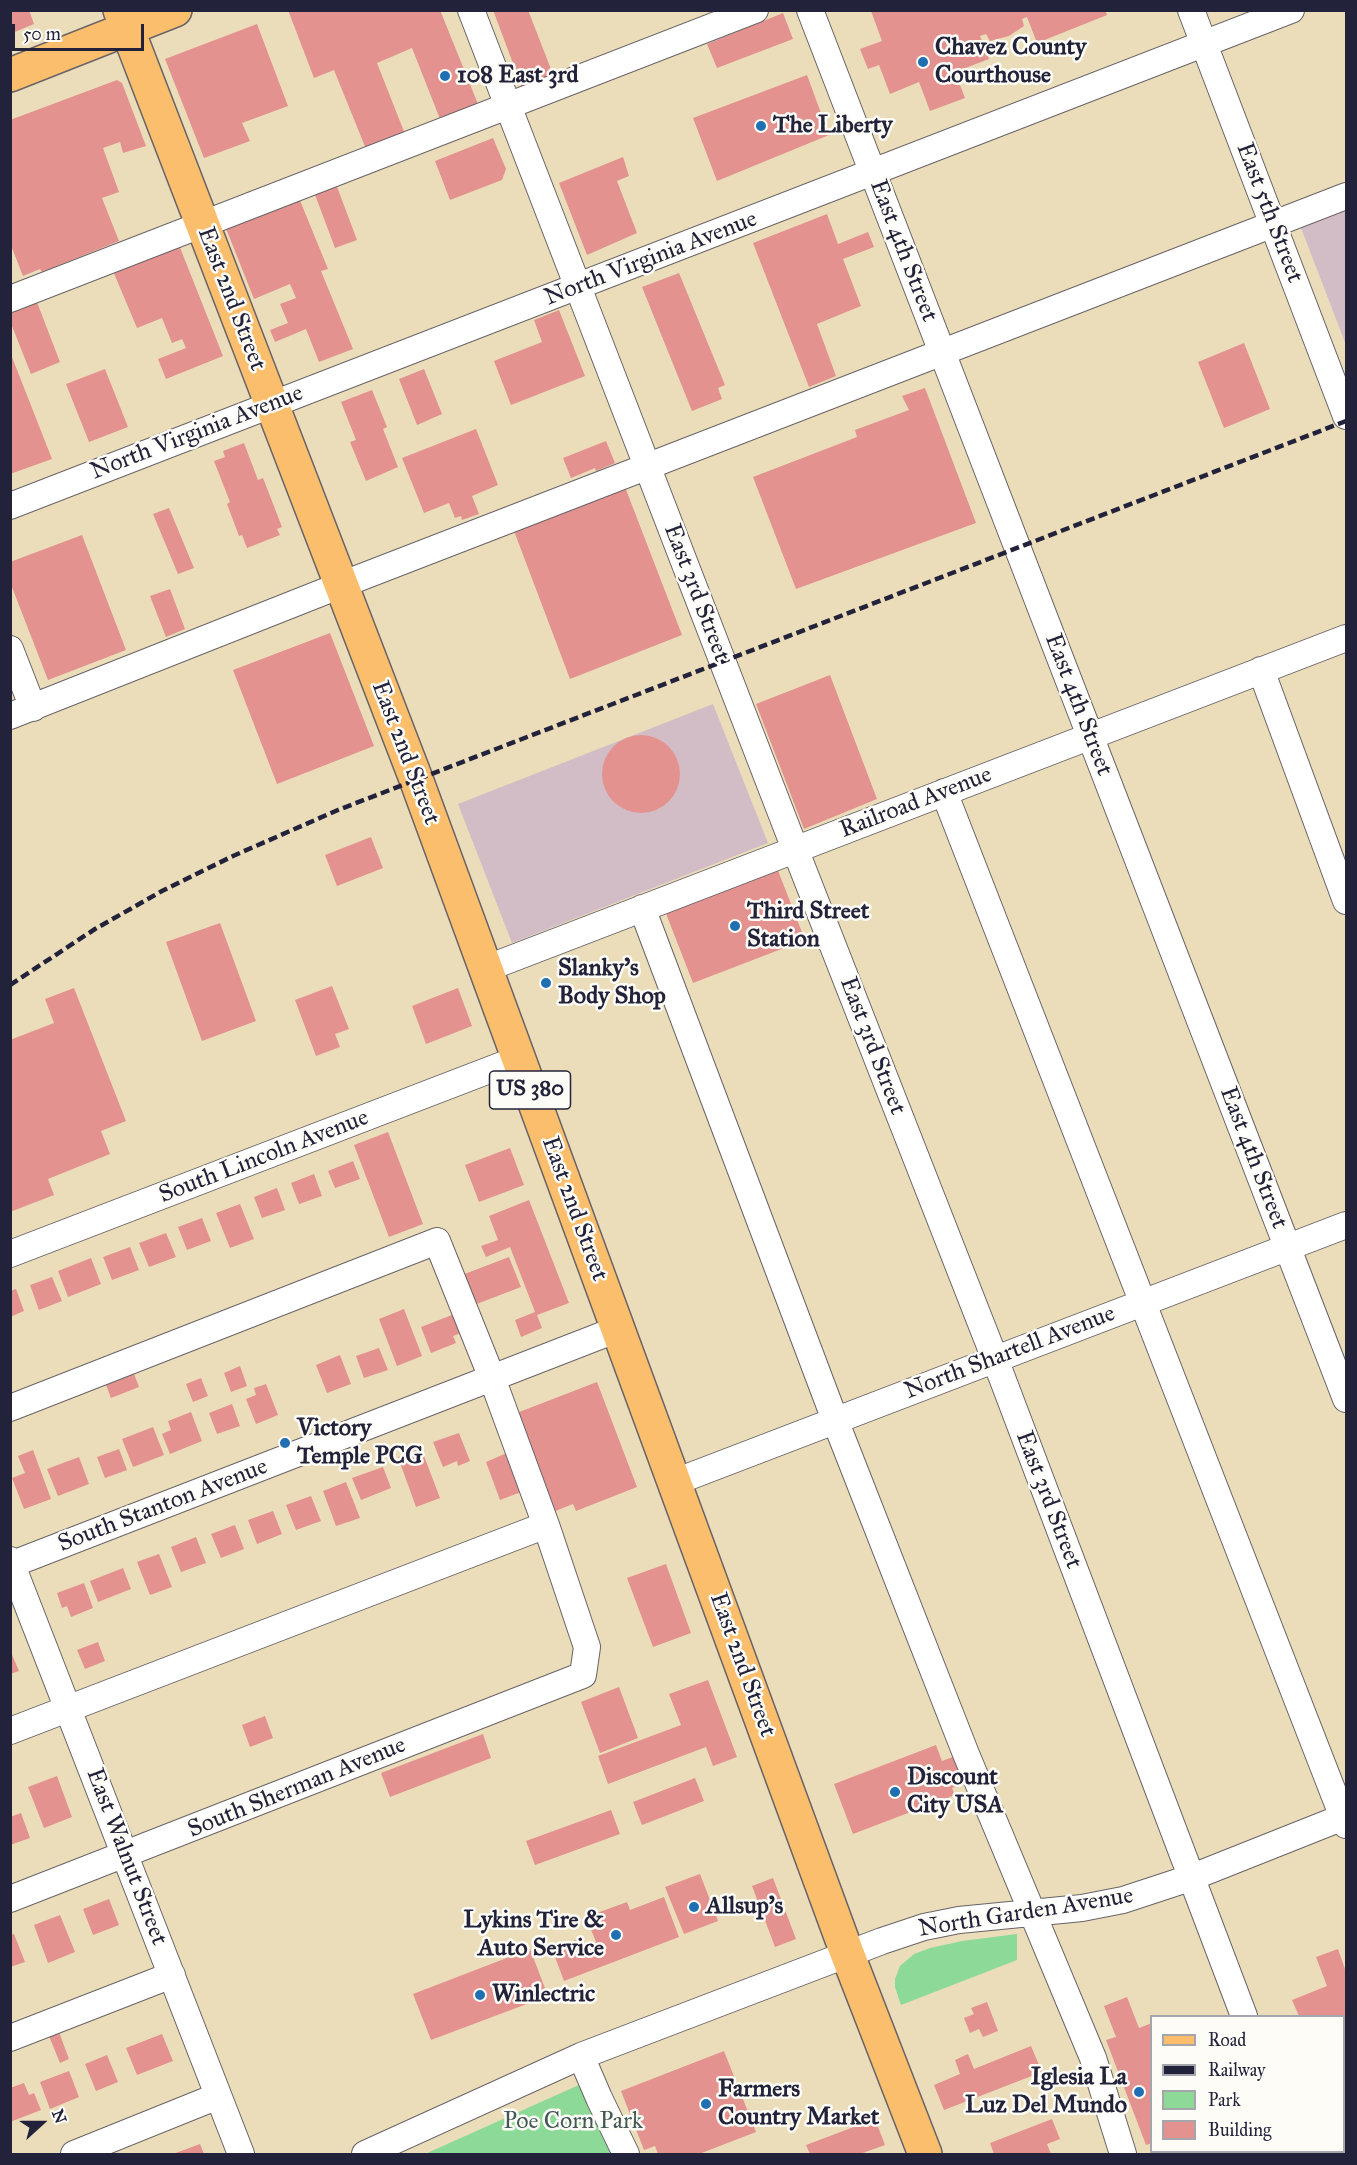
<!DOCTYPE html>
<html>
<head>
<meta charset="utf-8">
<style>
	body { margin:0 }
	#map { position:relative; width:1357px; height:2165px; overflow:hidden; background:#ebddb9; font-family:"IM FELL Great Primer",serif }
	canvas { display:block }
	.frame { position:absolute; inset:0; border:12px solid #22223b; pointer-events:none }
	.legend { position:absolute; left:1150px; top:2015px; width:195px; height:138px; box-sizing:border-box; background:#fdfcf7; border:2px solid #a5a5ac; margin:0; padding:8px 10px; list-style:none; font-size:18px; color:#22223b }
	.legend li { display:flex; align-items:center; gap:12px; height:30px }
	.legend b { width:30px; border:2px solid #a5a5ac }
	.north { position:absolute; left:12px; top:2093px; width:60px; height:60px; -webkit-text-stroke:4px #fdfcf7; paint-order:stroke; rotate:69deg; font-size:16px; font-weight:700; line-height:24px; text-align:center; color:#22223b }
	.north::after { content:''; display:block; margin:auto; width:21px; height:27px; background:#22223b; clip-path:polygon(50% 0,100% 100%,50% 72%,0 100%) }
	.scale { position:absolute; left:12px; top:24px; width:132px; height:27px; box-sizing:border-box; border:3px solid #22223b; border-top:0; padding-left:8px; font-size:18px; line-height:21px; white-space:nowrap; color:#22223b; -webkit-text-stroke:4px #fdfcf7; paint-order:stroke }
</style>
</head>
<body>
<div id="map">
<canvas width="1357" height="2165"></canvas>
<div class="frame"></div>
<ul class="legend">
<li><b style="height:8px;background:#fabe6d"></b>Road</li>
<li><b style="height:8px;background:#22223b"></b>Railway</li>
<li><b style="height:16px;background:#8dda98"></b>Park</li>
<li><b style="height:16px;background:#e4928f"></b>Building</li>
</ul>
<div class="north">N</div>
<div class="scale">50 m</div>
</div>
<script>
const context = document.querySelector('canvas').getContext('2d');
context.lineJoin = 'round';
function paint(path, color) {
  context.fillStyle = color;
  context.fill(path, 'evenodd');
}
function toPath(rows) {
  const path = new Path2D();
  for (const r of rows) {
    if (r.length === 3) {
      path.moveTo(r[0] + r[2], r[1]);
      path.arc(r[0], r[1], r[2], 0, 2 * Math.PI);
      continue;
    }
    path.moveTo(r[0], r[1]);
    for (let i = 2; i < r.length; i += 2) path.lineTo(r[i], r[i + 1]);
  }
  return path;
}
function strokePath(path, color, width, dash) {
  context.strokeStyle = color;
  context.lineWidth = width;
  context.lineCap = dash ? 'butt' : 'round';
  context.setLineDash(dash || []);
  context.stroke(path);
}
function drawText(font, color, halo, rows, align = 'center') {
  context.font = font + ' "IM FELL Great Primer",serif';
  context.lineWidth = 5;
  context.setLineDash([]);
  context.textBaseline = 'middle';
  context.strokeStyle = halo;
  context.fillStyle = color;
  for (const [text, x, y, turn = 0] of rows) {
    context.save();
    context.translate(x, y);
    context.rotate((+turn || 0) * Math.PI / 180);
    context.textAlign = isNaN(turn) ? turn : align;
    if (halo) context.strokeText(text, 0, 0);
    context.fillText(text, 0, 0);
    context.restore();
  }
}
paint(toPath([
	[1346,211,1346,345,1301,228],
	[713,704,768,843,512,943,458,804]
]), '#d2bdc7');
paint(toPath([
	[1017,1934,1017,1960,901,2005,895,1987,895,1979,900,1966,914,1954,930,1948,962,1941],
	[590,2080,626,2154,425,2154]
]), '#8dda98');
paint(toPath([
	[10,10,29,10,34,24,10,34],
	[288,10,440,10,478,104,440,119,412,48,377,63,405,134,366,149,334,70,314,78],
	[493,10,528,10,554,77,523,90],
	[873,10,1105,10,1107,15,1037,43,1027,17,1022,19,1024,26,1009,36,990,41,986,34,980,36,989,59,955,72,965,98,930,111,919,82,890,94,879,65,868,69,860,49,882,41,871,11],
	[783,13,793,39,717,68,707,44],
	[257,24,288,106,242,123,250,141,204,158,165,59],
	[807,75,829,135,717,181,693,118],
	[117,80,122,83,146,146,123,153,120,142,103,148,119,192,102,198,119,241,42,272,40,269,23,276,10,243,10,120],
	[493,138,506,169,502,180,450,200,435,161],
	[623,157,629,176,617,181,637,233,587,255,559,183],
	[336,184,357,240,335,248,314,192],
	[299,198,328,269,321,271,353,349,319,362,306,329,275,342,270,330,288,323,280,304,296,298,290,284,254,299,225,226],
	[827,214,838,244,868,232,874,247,843,259,861,306,817,324,836,376,809,387,753,243],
	[179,245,223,356,166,379,158,359,186,348,182,339,172,343,162,318,137,328,113,271],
	[679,273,725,385,718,388,722,399,692,411,642,287],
	[35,297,60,362,31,374,10,321,10,306],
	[559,310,585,376,511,405,494,361,542,342,534,320],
	[1244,343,1270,409,1224,428,1198,362],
	[10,352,52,459,10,474],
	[105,369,128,427,89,442,66,384],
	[424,369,442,414,417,425,399,379],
	[925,388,976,523,796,589,753,477,857,437,855,430,909,410,902,396],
	[372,390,387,427,383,429,398,467,366,481,350,442,356,440,341,402],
	[476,429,498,485,472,496,479,514,462,520,461,516,455,518,449,503,424,513,402,458],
	[606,441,615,463,596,471,595,468,571,478,563,458],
	[244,443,258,480,263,478,282,527,277,529,280,535,247,548,242,535,239,536,227,504,230,502,214,461,225,457,223,451],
	[625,487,682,635,570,679,514,531],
	[169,508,194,568,178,574,153,514],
	[82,535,126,650,48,680,10,582,10,562],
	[170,589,185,629,166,637,150,596],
	[330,633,374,746,277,784,233,670],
	[830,675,877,799,804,829,756,704],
	[641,774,39],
	[371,837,383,868,337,886,325,855],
	[777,868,805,940,693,983,665,911],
	[220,923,256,1021,202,1041,166,942],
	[332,986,349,1029,335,1034,340,1047,316,1056,295,1000],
	[74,988,126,1121,101,1131,110,1154,48,1179,54,1195,10,1212,10,1040,54,1023,45,999],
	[458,988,472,1026,426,1044,412,1006],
	[388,1132,423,1224,389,1237,354,1145],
	[510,1148,524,1185,479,1202,465,1165],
	[353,1161,360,1179,335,1188,328,1171],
	[314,1174,322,1196,299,1204,291,1183],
	[277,1188,285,1210,262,1218,254,1197],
	[529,1200,569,1303,537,1315,542,1328,521,1337,515,1320,535,1312,510,1247,486,1257,481,1246,498,1240,489,1216],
	[240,1204,254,1239,230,1248,216,1213],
	[202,1218,211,1241,187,1250,178,1227],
	[166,1233,176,1257,149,1267,139,1243],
	[130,1247,139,1270,112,1280,103,1257],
	[509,1257,521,1287,474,1305,462,1275],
	[91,1258,101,1284,68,1297,58,1271],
	[52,1277,62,1301,39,1310,30,1285],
	[16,1289,24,1311,10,1317,10,1291],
	[404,1309,422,1356,397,1366,379,1319],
	[457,1313,464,1332,453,1336,456,1343,431,1353,421,1327],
	[379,1348,388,1370,364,1378,356,1356],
	[340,1355,351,1384,327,1393,316,1365],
	[240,1366,247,1386,231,1392,224,1373],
	[133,1371,139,1387,111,1398,105,1382],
	[201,1378,208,1396,193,1402,186,1384],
	[597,1382,637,1487,576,1511,573,1504,553,1512,514,1414],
	[266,1384,278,1415,256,1424,246,1399,256,1395,254,1388],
	[232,1404,240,1426,217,1434,209,1413],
	[191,1412,202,1441,170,1454,162,1434,171,1430,168,1421],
	[153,1427,164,1455,133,1467,122,1439],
	[459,1433,470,1461,458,1466,457,1461,443,1467,433,1442],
	[421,1448,440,1498,416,1507,398,1457],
	[119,1449,127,1470,105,1478,97,1457],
	[33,1450,51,1499,24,1509,12,1478,25,1473,18,1456],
	[509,1452,524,1491,500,1500,486,1462],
	[79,1457,89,1484,58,1496,47,1469],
	[383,1467,391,1488,361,1500,352,1478],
	[346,1482,360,1518,336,1526,323,1491],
	[311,1496,321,1521,296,1530,286,1505],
	[273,1511,282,1534,257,1544,248,1520],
	[235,1525,244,1549,221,1558,211,1534],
	[196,1537,206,1563,181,1572,171,1547],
	[159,1554,172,1587,150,1595,137,1562],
	[666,1564,691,1633,653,1647,627,1578],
	[123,1568,131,1589,98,1602,90,1581],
	[84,1583,93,1608,71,1617,67,1606,62,1608,57,1593],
	[98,1642,105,1661,85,1669,77,1650],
	[10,1650,19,1671,10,1674],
	[708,1680,737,1757,713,1766,706,1747,608,1784,598,1756,681,1725,669,1694],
	[619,1687,638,1738,600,1753,581,1702],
	[265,1716,273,1738,250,1747,242,1725],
	[483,1734,491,1758,390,1797,381,1773],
	[936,1745,942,1761,958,1755,969,1782,952,1788,955,1795,853,1834,834,1784],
	[57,1776,72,1817,44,1828,28,1787],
	[695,1778,704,1801,642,1825,633,1802],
	[611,1810,620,1834,535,1865,526,1841],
	[21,1813,30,1838,10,1845,10,1817],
	[700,1874,718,1921,684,1934,665,1887],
	[773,1878,796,1939,775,1947,752,1886],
	[664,1897,679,1937,564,1981,552,1949,581,1938,585,1947,596,1942,586,1917,627,1902,630,1910],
	[109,1899,119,1925,93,1935,83,1909],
	[60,1915,75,1952,48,1963,34,1925],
	[14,1934,25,1962,10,1967,10,1935],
	[530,1949,548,1996,431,2040,413,1994],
	[1338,1949,1346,1972,1346,2050,1344,2051,1344,2016,1299,2016,1292,2000,1327,1986,1316,1957],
	[1127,1997,1139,2028,1152,2023,1152,2143,1146,2145,1106,2040,1116,2037,1104,2006],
	[987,2002,998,2031,983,2037,979,2029,970,2033,964,2018,974,2014,971,2008],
	[59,2032,69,2059,60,2063,49,2036],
	[162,2034,173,2061,137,2075,126,2048],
	[1031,2046,1042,2072,944,2110,934,2085,960,2074,955,2060,968,2054,974,2069],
	[724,2051,756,2132,699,2154,658,2154,655,2146,644,2150,621,2091],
	[107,2055,118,2082,96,2091,85,2064],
	[69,2071,79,2097,50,2109,40,2082],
	[24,2083,29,2095,34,2093,41,2110,10,2122,10,2088],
	[875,2119,885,2145,860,2154,810,2154,806,2145],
	[1052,2119,1060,2139,1047,2144,1051,2154,994,2154,990,2143],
	[200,2144,204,2154,173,2154]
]), '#e4928f');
const minor = toPath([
	[471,10,795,849,995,1359,1244,2016],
	[810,10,1346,1399],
	[1191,10,1346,416],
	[10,299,755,10],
	[10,506,1291,10],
	[10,649,33,708],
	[1261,670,1346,901],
	[10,716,341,585,1346,196],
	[944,792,1346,1825],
	[642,908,835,1420,966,1754,1093,2058,1123,2154],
	[485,969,1346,638],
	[10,1254,518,1059],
	[10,1408,437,1241,492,1378,546,1525,587,1647,583,1675,10,1899],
	[675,1482,1346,1225],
	[10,1560,241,2154],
	[10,1565,618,1329],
	[10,1731,546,1525],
	[10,2038,172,1975],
	[581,2056,599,2098,626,2154],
	[1295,2152,1297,2154],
	[74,2154,218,2096],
	[365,2154,581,2056,882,1941,924,1927,959,1920,1082,1908,1123,1900,1190,1878,1346,1816]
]);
const major = toPath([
	[120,10,416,779,847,1953,925,2154],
	[10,75,175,10]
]);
strokePath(minor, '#686367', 28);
strokePath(major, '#686367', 36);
strokePath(minor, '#fff', 26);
strokePath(major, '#fabe6d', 33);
strokePath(toPath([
	[10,985,95,929,162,891,233,856,338,810,1346,421]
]), '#22223b', 4.5, [9, 4.5]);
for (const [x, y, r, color] of [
	[923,62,6,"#1f6fb2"],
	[445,76,6,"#1f6fb2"],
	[761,126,6,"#1f6fb2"],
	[735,926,6,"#1f6fb2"],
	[546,983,6,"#1f6fb2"],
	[285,1443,6,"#1f6fb2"],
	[895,1792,6,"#1f6fb2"],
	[694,1907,6,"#1f6fb2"],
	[616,1935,6,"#1f6fb2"],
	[480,1995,6,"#1f6fb2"],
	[1139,2092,6,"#1f6fb2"],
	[706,2104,6,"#1f6fb2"]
]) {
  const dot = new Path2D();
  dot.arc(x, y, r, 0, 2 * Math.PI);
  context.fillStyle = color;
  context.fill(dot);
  strokePath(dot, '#fdfcf7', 2);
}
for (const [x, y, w] of [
	[530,1090,81]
]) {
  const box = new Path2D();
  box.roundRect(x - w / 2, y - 19, w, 38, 4.5);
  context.fillStyle = '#fdfcf7';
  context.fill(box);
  strokePath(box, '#22223b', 1.5);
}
drawText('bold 22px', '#22223b', null, [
	["US 380",530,1090]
]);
drawText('bold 24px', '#22223b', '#fdfcf7', [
	["Chavez County",935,48],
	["Courthouse",935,76],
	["108 East 3rd",457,76],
	["The Liberty",773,126],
	["Third Street",747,912],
	["Station",747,940],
	["Slanky's",558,969],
	["Body Shop",558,997],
	["Victory",297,1429],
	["Temple PCG",297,1457],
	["Discount",907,1778],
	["City USA",907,1806],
	["Allsup’s",706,1907],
	["Lykins Tire &",604,1921,"right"],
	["Auto Service",604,1949,"right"],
	["Winlectric",492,1995],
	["Iglesia La",1127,2078,"right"],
	["Luz Del Mundo",1127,2106,"right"],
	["Farmers",718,2090],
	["Country Market",718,2118]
], 'left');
drawText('24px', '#22223b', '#fdfcf7', [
	["East 5th Street",1269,213,69],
	["East 4th Street",903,251,69],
	["North Virginia Avenue",651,259,-21],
	["East 2nd Street",231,299,69],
	["North Virginia Avenue",197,433,-21],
	["East 3rd Street",696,593,69],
	["East 4th Street",1078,705,69],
	["East 2nd Street",405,753,69],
	["Railroad Avenue",916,803,-21],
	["East 3rd Street",872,1046,69],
	["South Lincoln Avenue",264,1157,-21],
	["East 4th Street",1253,1158,69],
	["East 2nd Street",574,1209,70],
	["North Shartell Avenue",1010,1353,-21],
	["East 3rd Street",1048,1500,69],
	["South Stanton Avenue",163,1506,-21],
	["East 2nd Street",742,1665,70],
	["South Sherman Avenue",297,1788,-22],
	["East Walnut Street",126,1857,69],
	["North Garden Avenue",1026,1913,-9]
]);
drawText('24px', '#425957', '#fdfcf7', [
	["Poe Corn Park",573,2122]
]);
</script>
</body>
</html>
